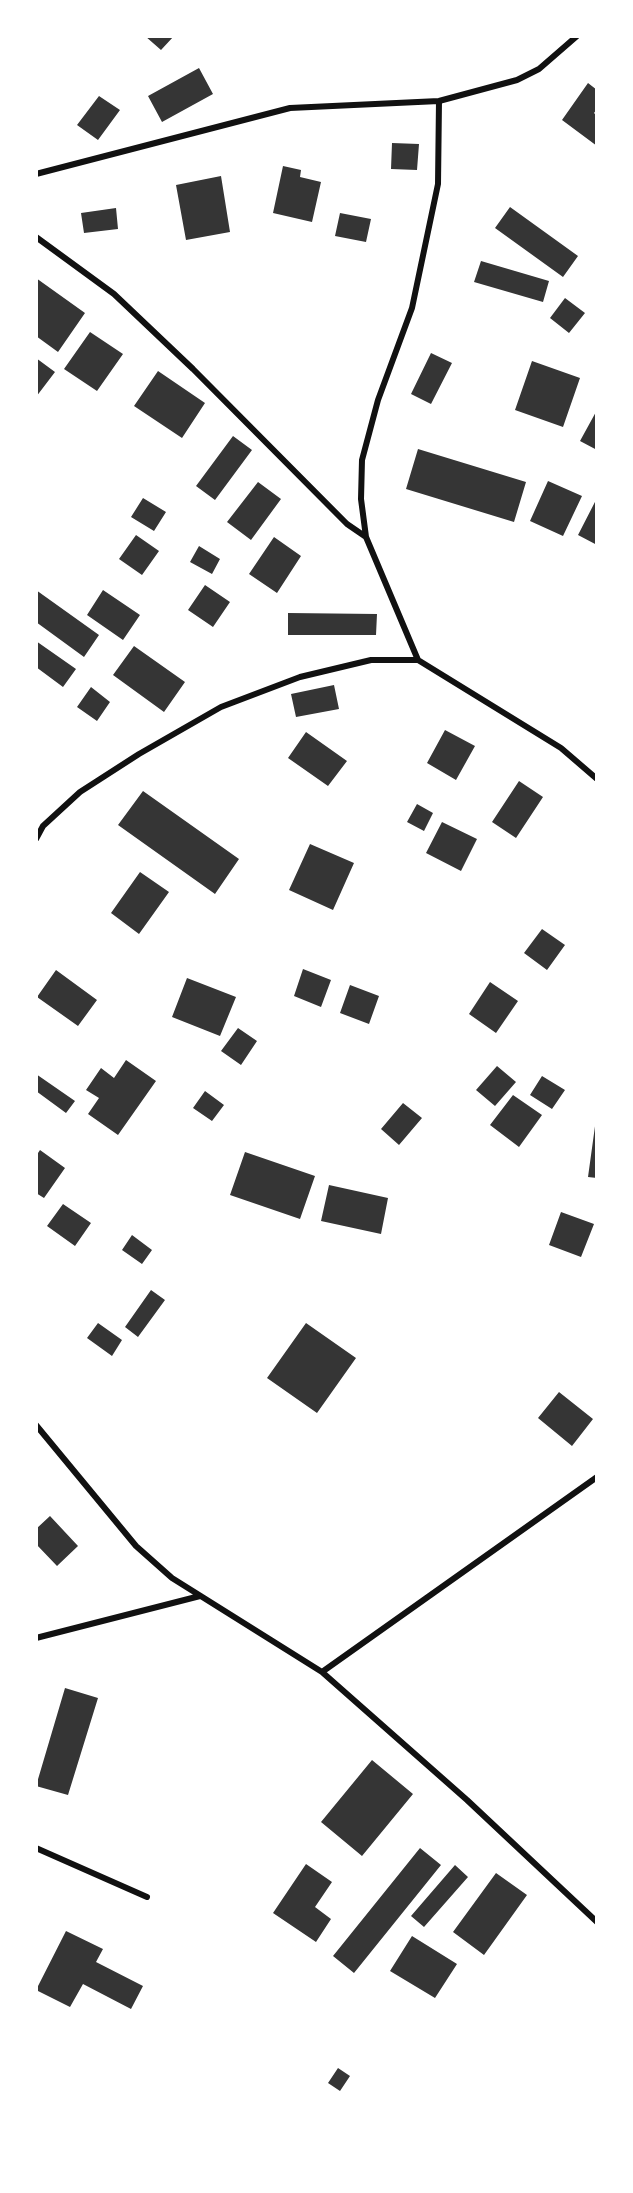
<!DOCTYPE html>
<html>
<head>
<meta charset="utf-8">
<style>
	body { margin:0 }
	#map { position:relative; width:633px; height:2193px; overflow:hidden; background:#fff; font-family:"Archivo Narrow",sans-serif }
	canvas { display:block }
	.frame { position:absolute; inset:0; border:38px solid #fff; pointer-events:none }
</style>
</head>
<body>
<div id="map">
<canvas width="633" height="2193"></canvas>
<div class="frame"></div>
</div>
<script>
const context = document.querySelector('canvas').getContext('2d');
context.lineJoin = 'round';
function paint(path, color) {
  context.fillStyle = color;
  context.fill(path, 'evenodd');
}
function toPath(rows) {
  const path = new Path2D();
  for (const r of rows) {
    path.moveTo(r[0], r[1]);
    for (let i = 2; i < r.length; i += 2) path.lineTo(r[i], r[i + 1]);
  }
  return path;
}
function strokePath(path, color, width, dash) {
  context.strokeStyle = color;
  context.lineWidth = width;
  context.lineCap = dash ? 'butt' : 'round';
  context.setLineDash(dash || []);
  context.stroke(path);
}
paint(toPath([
	[145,36,174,36,161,50],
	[199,68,213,94,162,122,148,96],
	[588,83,597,90,597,109,594,113,597,116,597,146,562,120],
	[99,96,120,110,98,140,77,125],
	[392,143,419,144,417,170,391,169],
	[283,166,301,170,300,177,321,182,312,222,273,213],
	[221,176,230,232,186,240,176,185],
	[510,207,578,256,563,277,495,228],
	[116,208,118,229,84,233,81,213],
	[340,213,371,219,366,242,335,236],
	[481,261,549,281,543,302,474,282],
	[36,278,85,313,58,352,36,336],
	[565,298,585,313,569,333,550,318],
	[90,332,123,354,97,391,64,369],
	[431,353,452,363,431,404,411,394],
	[36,358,55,372,36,397],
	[532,361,580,378,563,427,515,410],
	[158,371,205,403,182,438,134,406],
	[597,410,597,450,580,441],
	[233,436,252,450,215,500,196,486],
	[418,449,526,482,514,522,406,489],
	[548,481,582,496,563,536,530,521],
	[258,482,281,499,251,540,227,522],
	[143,498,166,512,154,531,131,517],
	[597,498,597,545,578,535],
	[136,535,159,551,142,575,119,559],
	[274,537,301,556,277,593,249,574],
	[199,546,220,559,212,574,190,562],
	[205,585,230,602,213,627,188,610],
	[36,590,99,635,84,657,36,622],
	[103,590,140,615,123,640,87,615],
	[288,613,377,614,376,635,288,635],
	[36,641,76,669,63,687,36,667],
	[134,646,185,682,164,712,113,675],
	[334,685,339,709,296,717,291,694],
	[91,687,110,702,97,721,77,707],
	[445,730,475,746,456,780,427,763],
	[306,732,347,761,328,786,288,758],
	[519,781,543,797,516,838,492,822],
	[143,791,239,859,215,894,118,825],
	[417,804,433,813,424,831,407,822],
	[442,822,477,839,461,871,426,853],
	[310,844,354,863,333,910,289,890],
	[140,872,169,892,139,934,111,913],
	[542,929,565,945,547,970,524,953],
	[303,969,331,980,321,1007,294,996],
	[56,970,97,1000,78,1026,37,997],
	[187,978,236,997,220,1036,172,1017],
	[490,982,518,1001,496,1033,469,1014],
	[350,985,379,996,369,1024,340,1013],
	[238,1028,257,1041,241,1065,221,1051],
	[126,1060,156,1081,118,1135,88,1114,99,1098,86,1090,101,1068,114,1078],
	[497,1066,516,1082,495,1106,476,1090],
	[36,1074,75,1101,66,1113,36,1091],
	[542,1076,565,1090,552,1109,530,1095],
	[205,1091,224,1105,212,1121,193,1108],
	[513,1095,542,1115,519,1147,490,1125],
	[403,1103,422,1118,399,1145,381,1129],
	[596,1119,597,1119,597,1178,588,1177],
	[40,1150,65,1168,44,1198,36,1193,36,1156],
	[245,1152,315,1176,300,1219,230,1195],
	[329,1185,388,1198,381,1234,321,1221],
	[63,1204,91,1223,75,1246,47,1226],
	[561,1212,594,1224,581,1257,549,1245],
	[132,1235,152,1250,142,1264,122,1250],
	[151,1290,165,1300,138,1337,125,1327],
	[98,1323,122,1340,112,1356,87,1338],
	[306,1323,356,1358,317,1413,267,1378],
	[559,1392,593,1419,572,1446,538,1418],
	[50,1516,78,1546,57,1566,36,1544,36,1529],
	[65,1688,98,1698,68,1795,36,1786],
	[372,1760,413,1794,362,1856,321,1822],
	[420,1848,441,1865,354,1973,333,1956],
	[306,1864,332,1882,315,1907,331,1919,316,1942,273,1913],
	[455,1865,468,1877,424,1927,411,1916],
	[496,1873,527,1895,484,1955,453,1932],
	[66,1931,103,1949,96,1962,143,1986,131,2009,83,1984,70,2007,36,1990],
	[412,1936,457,1964,435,1998,390,1971],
	[338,2068,350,2076,340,2091,328,2083]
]), '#353535');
strokePath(toPath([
	[36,174,290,108,439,101,517,80,539,69,577,36],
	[36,237,114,294,193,369,347,524,366,537],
	[418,660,366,537,361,499,362,460,378,400,412,308,438,184,439,101],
	[36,839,43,826,80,792,139,754,221,707,300,677,371,660,418,660,561,748,597,779],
	[36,1425,136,1546,172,1578,322,1672,467,1800,597,1922],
	[36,1638,200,1596],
	[322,1672,597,1477],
	[36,1848,147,1897]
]), '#111', 6);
</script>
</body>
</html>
